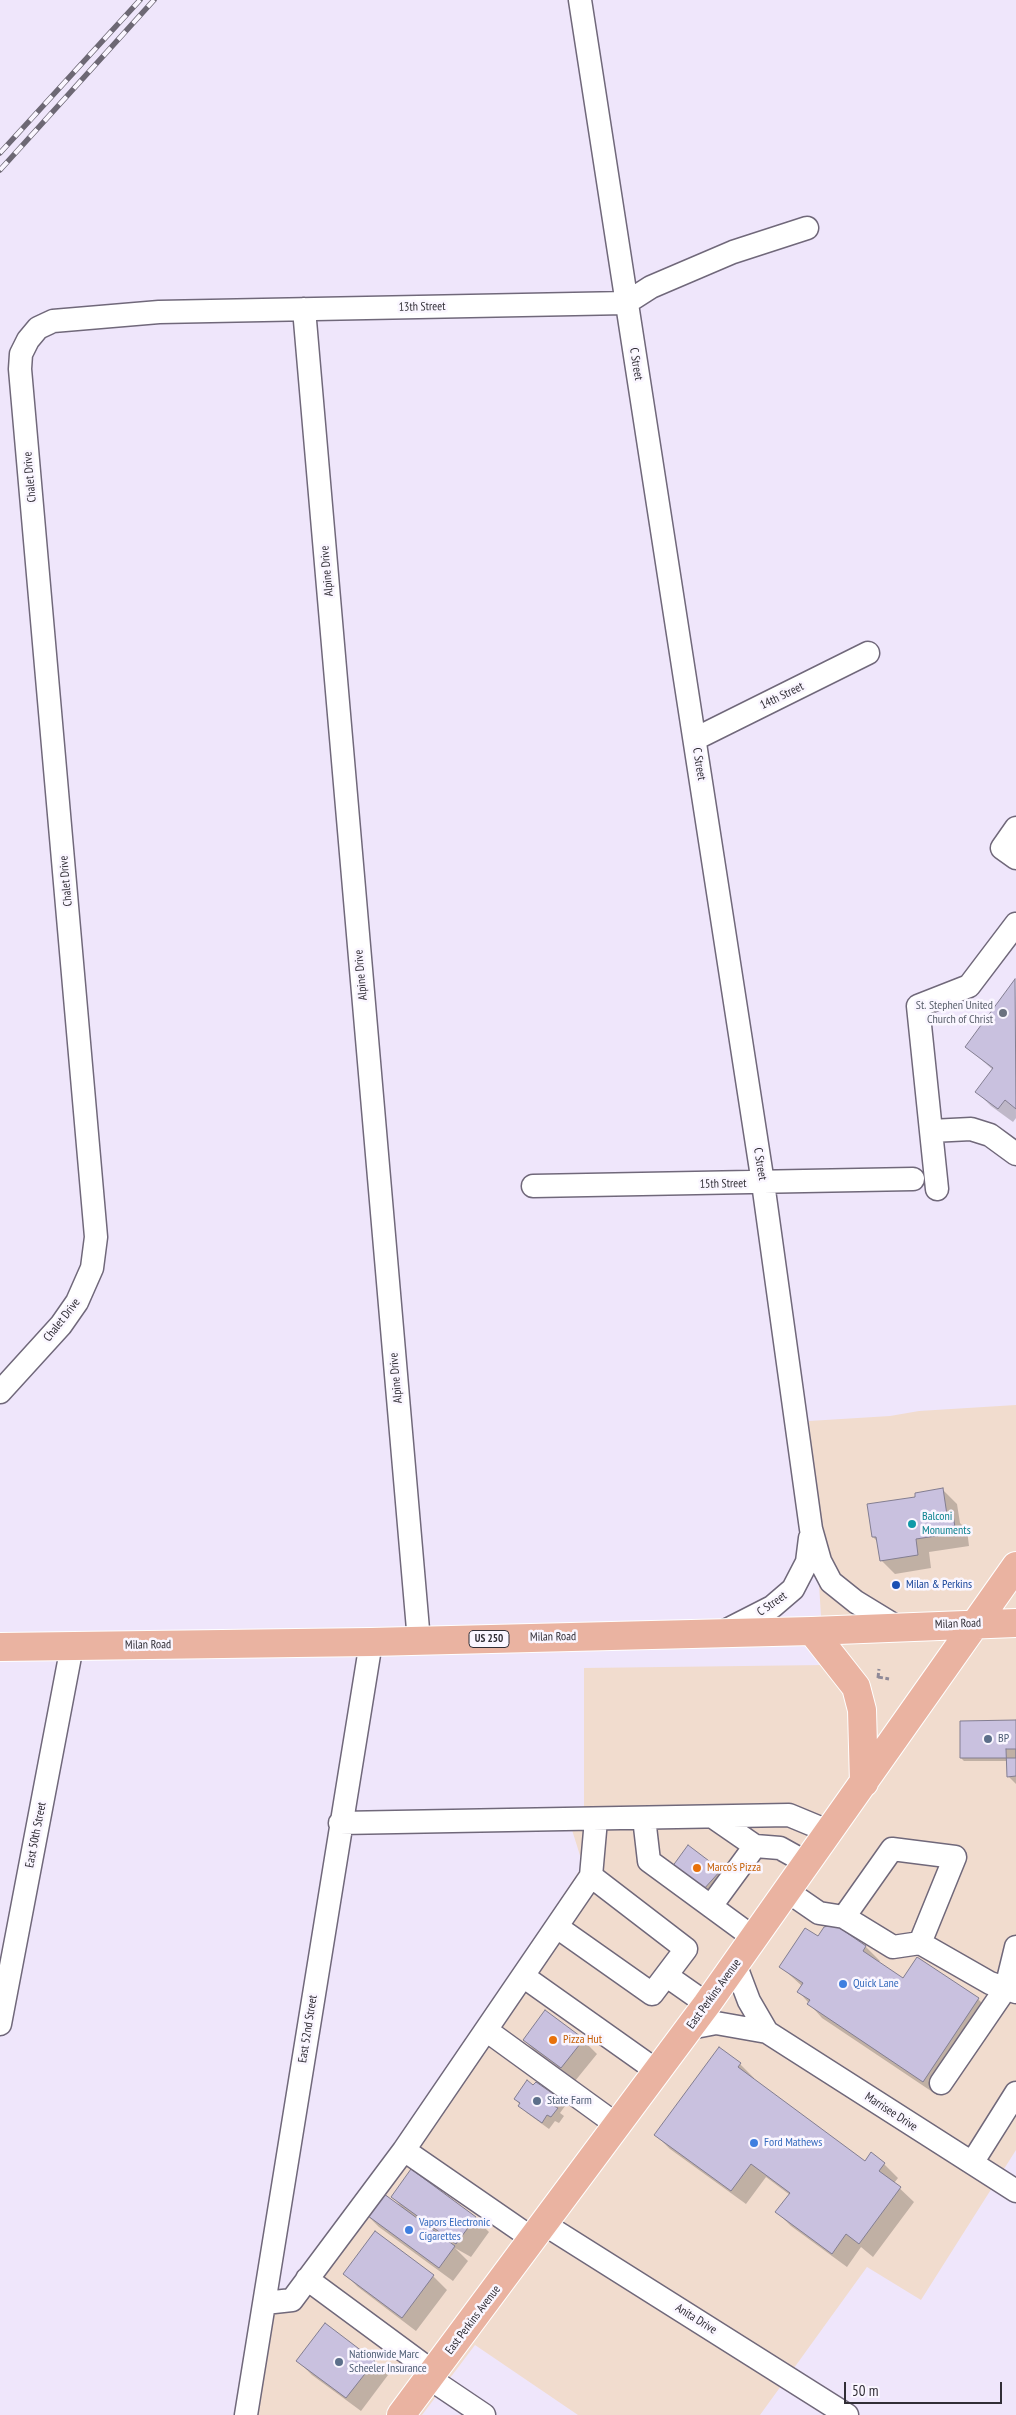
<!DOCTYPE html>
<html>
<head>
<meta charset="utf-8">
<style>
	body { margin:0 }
	#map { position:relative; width:1016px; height:2415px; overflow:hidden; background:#efe6fb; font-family:"PT Sans Narrow",sans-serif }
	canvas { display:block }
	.scale { position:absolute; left:844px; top:2382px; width:158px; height:22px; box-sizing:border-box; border:2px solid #312e36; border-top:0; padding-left:6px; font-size:15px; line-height:18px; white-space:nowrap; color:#312e36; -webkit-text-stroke:4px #faf6ff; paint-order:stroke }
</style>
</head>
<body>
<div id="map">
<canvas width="1016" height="2415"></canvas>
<div class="scale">50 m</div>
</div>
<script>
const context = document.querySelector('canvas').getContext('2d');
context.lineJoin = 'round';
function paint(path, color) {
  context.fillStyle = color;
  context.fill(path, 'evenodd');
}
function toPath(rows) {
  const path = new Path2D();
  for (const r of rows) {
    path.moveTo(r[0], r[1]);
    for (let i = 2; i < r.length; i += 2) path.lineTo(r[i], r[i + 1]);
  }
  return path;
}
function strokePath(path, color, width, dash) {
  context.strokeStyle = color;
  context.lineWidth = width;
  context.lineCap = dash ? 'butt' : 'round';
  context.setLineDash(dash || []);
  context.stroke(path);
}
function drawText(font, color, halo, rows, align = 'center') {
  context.font = font + ' "PT Sans Narrow",sans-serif';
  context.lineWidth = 5;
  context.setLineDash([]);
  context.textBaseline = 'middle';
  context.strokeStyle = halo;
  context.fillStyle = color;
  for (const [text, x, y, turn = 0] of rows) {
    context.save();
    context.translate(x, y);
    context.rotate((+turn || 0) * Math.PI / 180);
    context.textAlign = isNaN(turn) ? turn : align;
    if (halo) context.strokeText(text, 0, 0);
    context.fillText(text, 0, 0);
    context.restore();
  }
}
paint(toPath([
	[1016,1405,1016,2150,921,2300,867,2267,760,2415,578,2415,475,2345,422,2415,251,2415,269,2313,412,2123,583,1865,567,1814,584,1811,584,1668,824,1665,809,1421,890,1416,919,1411]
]), '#f1dcce');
paint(toPath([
	[1015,981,1016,1118,1013,1122,991,1106,977,1092,993,1070,967,1047],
	[943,1490,957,1504,960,1523,967,1530,969,1546,929,1552,931,1568,895,1574,881,1560,878,1542,873,1537],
	[1016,1722,1016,1784,1008,1776,1008,1761,964,1761,961,1758],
	[688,1847,721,1871,734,1884,709,1901],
	[818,1938,866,1947,880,1961,878,1963,903,1980,978,1999,992,2013,937,2095,822,2018,799,1992,802,1986,781,1967],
	[524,2040,583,2040,597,2054,575,2081,538,2054],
	[740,2064,754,2078,753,2080,865,2162,884,2164,898,2178,894,2183,914,2202,873,2257,861,2247,847,2267,791,2226,777,2212,790,2195,766,2177,746,2204,670,2149,656,2135],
	[536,2083,565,2106,560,2113,564,2116,559,2123,555,2121,549,2129,527,2113,515,2099],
	[393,2197,475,2218,489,2232,471,2257,455,2248,468,2261,453,2281,379,2227,365,2213,405,2211],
	[344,2273,433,2276,447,2290,416,2331,358,2287],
	[298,2361,374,2361,388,2375,361,2411,312,2375]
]), '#0003');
const building = toPath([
	[1015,979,1016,1109,1005,1100,998,1109,975,1092,993,1068,965,1047,1015,979],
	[943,1488,947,1515,953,1515,956,1533,916,1539,918,1555,880,1561,876,1537,872,1537,867,1504,915,1497,915,1493,943,1488],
	[1016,1720,1016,1758,960,1758,960,1721,1016,1720],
	[1006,1749,1016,1749,1016,1776,1007,1777,1006,1749],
	[688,1845,721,1870,703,1890,672,1867,688,1845],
	[834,1924,866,1946,863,1951,903,1978,917,1957,979,1998,923,2082,807,2004,810,2000,797,1992,803,1983,779,1967,805,1928,818,1936,824,1927,834,1924],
	[545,2010,584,2039,561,2068,523,2040,545,2010],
	[719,2047,741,2063,738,2067,865,2161,871,2152,885,2163,879,2171,901,2187,859,2244,846,2234,832,2254,775,2212,790,2193,751,2164,731,2191,654,2135,719,2047],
	[527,2080,533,2085,536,2082,559,2098,554,2106,558,2108,551,2117,547,2115,542,2123,518,2106,520,2103,514,2099,527,2080],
	[411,2169,476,2217,456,2244,391,2197,411,2169],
	[380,2191,455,2246,439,2268,364,2213,380,2191],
	[375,2231,434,2275,402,2318,343,2274,375,2231],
	[325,2323,375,2361,346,2398,296,2361,325,2323]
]);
paint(building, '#c9c1df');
strokePath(building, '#837e91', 1);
const minor = toPath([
	[580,0,763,1183,811,1529,820,1561,831,1582,856,1602,897,1627],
	[304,309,419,1641],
	[695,739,868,653],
	[1016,828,1002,848,1016,858],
	[931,1131,971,1129,990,1135,1016,1154],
	[533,1186,913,1179],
	[937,1189,918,1006,969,986,1016,924],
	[0,1392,61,1325,77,1302,92,1268,96,1237,20,369,21,354,28,340,38,328,53,321,159,312,626,303,651,287,733,252,807,228],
	[723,1632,772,1607,793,1589,807,1562,810,1538],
	[713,1817,755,1846,780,1848,807,1863],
	[644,1818,649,1861,754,1938],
	[340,1823,789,1815,830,1832],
	[787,1891,819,1913,844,1917,893,1947,920,1943,990,1983,1016,1992],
	[711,1906,755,1846],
	[844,1917,892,1849,955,1857,920,1943],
	[557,1927,652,1994,686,1949,591,1876],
	[735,1964,749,2001,767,2032],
	[523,1976,657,2071],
	[667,1976,707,2004],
	[0,2024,72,1646],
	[690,2028,716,2023,767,2032,1016,2191],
	[486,2030,617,2125],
	[941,2083,1006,1988,1016,1947],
	[404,2150,591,1876,596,1820],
	[972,2163,1016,2093],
	[544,2224,847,2415],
	[307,2279,433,2372],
	[265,2303,292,2300,404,2150,533,2239],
	[429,2378,484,2415],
	[246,2415,371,1642]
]);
const major = toPath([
	[812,1631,856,1687,862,1710,864,1783],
	[0,1647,371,1642,812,1631,1016,1623],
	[401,2415,707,2004,1016,1566]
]);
strokePath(minor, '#70687a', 25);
strokePath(major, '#fff', 30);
strokePath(toPath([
	[878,1677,889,1679],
	[878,1678,879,1669]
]), '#8f8997', 3, [5, 2.5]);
strokePath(minor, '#fff', 22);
strokePath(major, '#eab3a1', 28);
const rail = toPath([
	[0,153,140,0],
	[0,170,154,0]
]);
strokePath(rail, '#6d6874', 5.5);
strokePath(rail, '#faf6ff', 4, [11]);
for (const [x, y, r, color] of [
	[1003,1013,5,"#6b7280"],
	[912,1524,5,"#0f9aa8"],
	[896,1585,5,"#1a4fb4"],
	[988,1739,5,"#5c6f8a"],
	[697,1868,5,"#e8710a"],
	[843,1984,5,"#3f7fe0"],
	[553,2040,5,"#e8710a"],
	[537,2101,5,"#5c6f8a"],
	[754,2143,5,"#3f7fe0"],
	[409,2230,5,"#3f7fe0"],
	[339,2362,5,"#5c6f8a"]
]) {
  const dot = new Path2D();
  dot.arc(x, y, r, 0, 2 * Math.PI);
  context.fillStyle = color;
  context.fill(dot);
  strokePath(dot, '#faf6ff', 2);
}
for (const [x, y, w] of [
	[489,1639,40]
]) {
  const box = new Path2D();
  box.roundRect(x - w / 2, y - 8.5, w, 17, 4);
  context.fillStyle = '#faf6ff';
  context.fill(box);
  strokePath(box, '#312e36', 1);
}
drawText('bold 11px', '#312e36', null, [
	["US 250",489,1639]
]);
drawText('12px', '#312e36', '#faf6ff', [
	["13th Street",422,307,-1],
	["C Street",636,364,81],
	["Chalet Drive",30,477,-95],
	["Alpine Drive",327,571,-95],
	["14th Street",782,696,-26],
	["C Street",699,764,81],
	["Chalet Drive",66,881,-95],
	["Alpine Drive",361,975,-95],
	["C Street",760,1164,81],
	["15th Street",723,1184,-1],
	["Chalet Drive",62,1320,-52],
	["Alpine Drive",396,1378,-95],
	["C Street",772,1604,-35],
	["Milan Road",958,1624,-2],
	["Milan Road",553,1637,-1],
	["Milan Road",148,1645,-1],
	["East 50th Street",36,1835,-79],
	["East Perkins Avenue",714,1994,-54],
	["East 52nd Street",308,2029,-81],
	["Marrisee Drive",891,2112,33],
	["Anita Drive",696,2319,32],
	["East Perkins Avenue",473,2320,-53]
]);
drawText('12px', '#5b616d', '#faf6ff', [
	["St. Stephen United",993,1006],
	["Church of Christ",993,1020]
], 'right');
drawText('12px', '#0d838f', '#faf6ff', [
	["Balconi",922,1517],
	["Monuments",922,1531]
], 'left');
drawText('12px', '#164399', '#faf6ff', [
	["Milan & Perkins",906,1585]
], 'left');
drawText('12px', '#4e5e75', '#faf6ff', [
	["BP",998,1739],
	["State Farm",547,2101],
	["Nationwide Marc",349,2355],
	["Scheeler Insurance",349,2369]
], 'left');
drawText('12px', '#c56008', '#faf6ff', [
	["Marco's Pizza",707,1868],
	["Pizza Hut",563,2040]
], 'left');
drawText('12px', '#366cbe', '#faf6ff', [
	["Quick Lane",853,1984],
	["Ford Mathews",764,2143],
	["Vapors Electronic",419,2223],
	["Cigarettes",419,2237]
], 'left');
</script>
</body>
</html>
